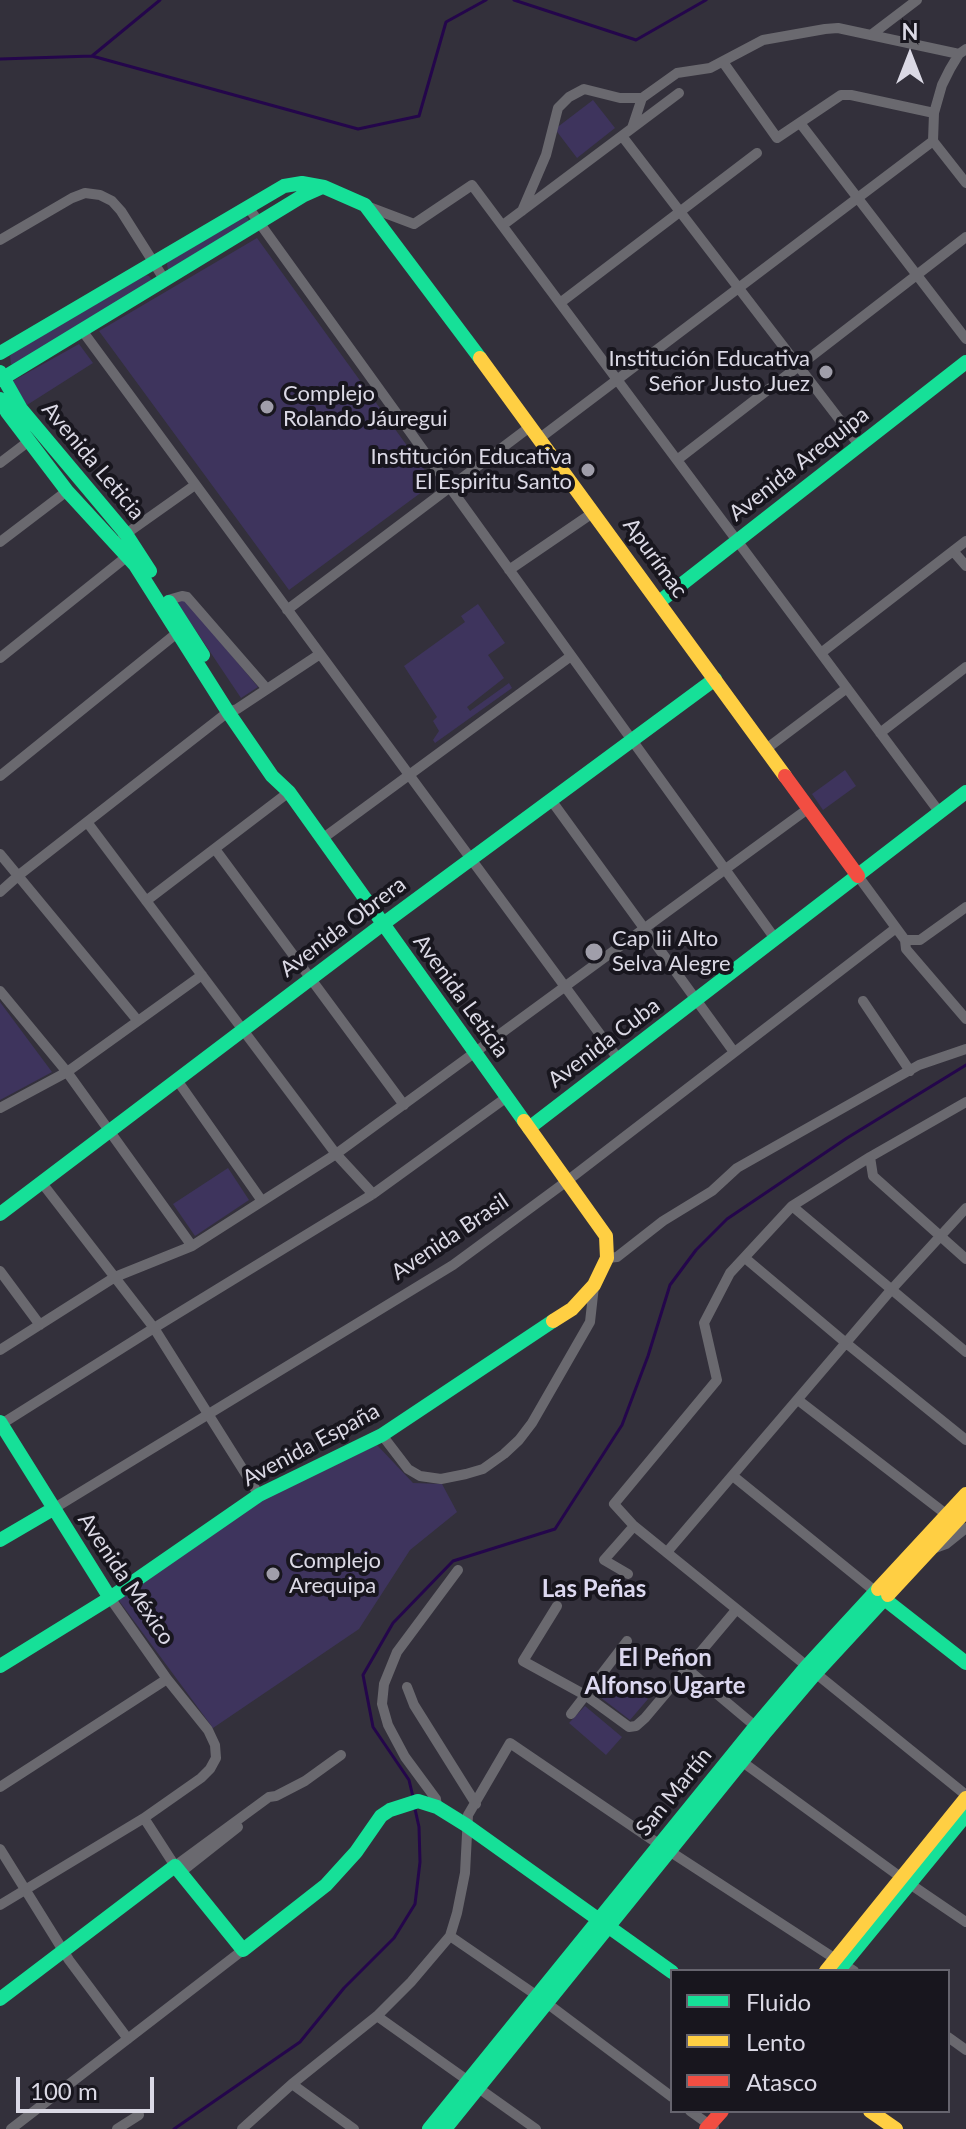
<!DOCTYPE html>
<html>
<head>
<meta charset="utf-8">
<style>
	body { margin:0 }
	#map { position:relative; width:966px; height:2129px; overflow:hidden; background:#33303b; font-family:Lato,sans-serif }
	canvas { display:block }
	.legend { position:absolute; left:670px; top:1969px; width:280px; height:144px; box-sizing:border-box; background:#18161e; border:2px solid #66646e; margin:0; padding:10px 14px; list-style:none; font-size:24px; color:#dbd9e5 }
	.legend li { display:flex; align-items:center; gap:16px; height:40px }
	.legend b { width:40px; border:2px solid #66646e }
	.north { position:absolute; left:870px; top:16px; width:80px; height:80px; -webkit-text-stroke:6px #18161e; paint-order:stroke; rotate:0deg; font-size:22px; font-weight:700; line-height:32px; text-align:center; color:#dbd9e5 }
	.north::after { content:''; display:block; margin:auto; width:28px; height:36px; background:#dbd9e5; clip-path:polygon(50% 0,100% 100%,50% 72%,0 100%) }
	.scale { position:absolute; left:16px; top:2077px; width:138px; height:36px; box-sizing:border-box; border:4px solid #dbd9e5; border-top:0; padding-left:10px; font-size:24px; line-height:28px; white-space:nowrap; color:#dbd9e5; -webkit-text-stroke:6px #18161e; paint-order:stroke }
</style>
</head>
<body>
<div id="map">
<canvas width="966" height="2129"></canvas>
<ul class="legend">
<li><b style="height:10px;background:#16e098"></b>Fluido</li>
<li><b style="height:10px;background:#ffcf43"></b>Lento</li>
<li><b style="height:10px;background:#f24e42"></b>Atasco</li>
</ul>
<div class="north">N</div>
<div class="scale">100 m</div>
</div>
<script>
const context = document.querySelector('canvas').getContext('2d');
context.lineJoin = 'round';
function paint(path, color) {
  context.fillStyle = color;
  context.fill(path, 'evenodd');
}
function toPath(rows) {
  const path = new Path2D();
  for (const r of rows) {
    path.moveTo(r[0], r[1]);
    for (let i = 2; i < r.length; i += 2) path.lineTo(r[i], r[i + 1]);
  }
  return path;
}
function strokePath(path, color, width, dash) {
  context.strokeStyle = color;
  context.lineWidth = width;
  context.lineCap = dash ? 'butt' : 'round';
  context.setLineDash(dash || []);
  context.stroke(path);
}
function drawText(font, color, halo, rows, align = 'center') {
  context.font = font + ' Lato,sans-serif';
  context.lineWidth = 8;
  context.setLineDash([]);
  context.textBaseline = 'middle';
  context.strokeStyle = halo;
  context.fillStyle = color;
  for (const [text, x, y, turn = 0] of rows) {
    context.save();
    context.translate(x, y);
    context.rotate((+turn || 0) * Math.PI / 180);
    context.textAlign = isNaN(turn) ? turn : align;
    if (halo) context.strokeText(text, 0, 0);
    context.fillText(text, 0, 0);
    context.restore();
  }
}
paint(toPath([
	[593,100,615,128,577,158,555,129],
	[245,217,248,218,249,222,168,270,167,264,169,261],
	[257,238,434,483,289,590,99,331],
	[146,275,149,276,152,280,15,365,11,364,10,356,13,353],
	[79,344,93,363,27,405,11,382],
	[184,598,258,687,241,698,176,601],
	[478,604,505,643,488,655,504,678,467,707,470,711,509,683,512,688,435,743,433,740,439,731,433,721,437,717,404,666,465,622,461,616],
	[845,770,856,786,823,810,812,794],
	[0,1002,52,1072,0,1100],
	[228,1168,249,1200,195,1236,173,1204],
	[377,1445,413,1483,442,1484,457,1512,410,1550,359,1629,213,1728,117,1598,263,1499],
	[618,1675,648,1699,630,1720,600,1697],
	[585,1706,622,1737,606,1755,569,1723]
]), '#3e345d');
strokePath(toPath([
	[514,0,636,40,706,0],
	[92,56,160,0],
	[0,59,92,56,358,129,419,116,446,22,486,0],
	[413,1797,409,1780,373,1727,363,1675,393,1623,453,1561,555,1529,622,1425,648,1356,670,1285,696,1250,727,1219,847,1138,966,1065],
	[174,2129,300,2042,344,1988,394,1938,415,1904,420,1862,419,1827,415,1809]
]), '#24064b', 3);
strokePath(toPath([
	[871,35,917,0],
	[723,62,777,138,841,95,851,95,934,113],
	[642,98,677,73,710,68,763,40,825,29,838,28,959,54],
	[800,123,966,339],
	[622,136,859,445],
	[933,141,934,113,942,85,950,69,959,54,966,49],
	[933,141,966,183],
	[248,207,776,940],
	[369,207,414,224,472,185,940,813],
	[522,211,546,155,558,108,569,97,584,89,620,98,642,98,632,128],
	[503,225,679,93],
	[0,240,72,198,85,193,100,195,112,201,121,211,164,279],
	[560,303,757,153],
	[81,329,619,1060],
	[540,438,933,141],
	[677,460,966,237],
	[0,463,29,441],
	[123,536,195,485],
	[0,542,67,491],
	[953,551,966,566],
	[509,570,594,512],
	[168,600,182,596,187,597,267,689],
	[287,610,531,426],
	[821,653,966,541],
	[0,658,130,554],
	[880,733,966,667],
	[766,749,847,688],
	[0,776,177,633],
	[551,800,734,1052],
	[87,822,336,1154,373,1194],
	[322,839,571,656],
	[215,849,404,1105],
	[0,854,138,1021],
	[858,876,905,940,906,949,966,1019],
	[0,892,19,875,228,712,237,709,320,654],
	[146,901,289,792],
	[905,940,920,940,966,907],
	[0,991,67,1072,192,1246],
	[863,1001,910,1071],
	[177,1080,262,1201],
	[966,1102,870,1157,792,1206,730,1273,704,1323,717,1380,614,1504,634,1526,966,1795],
	[0,1108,67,1072,202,975],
	[870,1157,873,1176,966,1259],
	[42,1183,154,1328,259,1495],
	[792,1206,966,1352],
	[607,1258,617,1257,663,1221,712,1191,737,1168,919,1065,966,1049],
	[745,1258,846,1343,966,1440],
	[0,1271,40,1325],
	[0,1350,115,1277,192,1246,336,1154,809,808],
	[798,1400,951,1518],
	[0,1425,154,1328,373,1194,507,1097],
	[382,1435,408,1469,420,1476,441,1479,466,1474,483,1469,504,1454,519,1440,532,1423,590,1322,594,1286],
	[733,1476,876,1592],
	[53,1509,453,1265,567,1181,896,928],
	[935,1548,946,1544,966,1528],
	[667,1552,891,1290,966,1208],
	[628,1574,604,1560,634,1526],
	[557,1606,523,1661,585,1695,629,1727,636,1726,645,1718,736,1610],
	[686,1668,761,1731],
	[407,1687,414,1705,476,1804],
	[571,1714,627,1641],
	[737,1758,910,1884,966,1922],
	[0,1787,167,1679],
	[437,1807,436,1799,405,1757,388,1725,382,1704,384,1684,397,1652,458,1570],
	[144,1818,175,1866,269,1797,276,1796,305,1781,341,1755],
	[0,1849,69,1960,128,2039],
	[181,1872,238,1827],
	[0,1905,144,1818,201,1778,210,1769,216,1758,215,1745,208,1730,167,1679,110,1598],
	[450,1936,536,1995,672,2097],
	[377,2016,536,2129],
	[948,2037,966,2050],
	[292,2084,354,2129],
	[690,2111,714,2128],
	[11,2129,243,1950],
	[117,2129,139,2115],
	[242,2129,292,2084,377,2016,411,1982,450,1936,457,1913,465,1873,468,1815,510,1743,660,1845,854,1971]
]), '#6a696f', 10);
strokePath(toPath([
	[0,353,284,186,302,183,324,187,365,205,480,358],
	[0,372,21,409,126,534,150,571],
	[0,380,304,195,322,187],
	[0,399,7,412,67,491,135,565,228,712,272,776,289,792,524,1121],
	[169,602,203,655],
	[659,602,966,362],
	[529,1128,966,792],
	[0,1214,383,924,715,679],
	[0,1422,110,1598],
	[0,1540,53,1509],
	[878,1594,966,1663],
	[0,1666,110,1598,259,1495,382,1435,553,1321],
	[838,1971,966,1815],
	[0,1999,175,1866,243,1950,326,1885,356,1852,381,1816,390,1810,418,1801,437,1807,466,1825,672,1972],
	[429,2129,755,1727,806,1667,878,1589],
	[445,2129,764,1734,815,1674,888,1595]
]), '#16e098', 14);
strokePath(toPath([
	[480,358,785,776],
	[524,1121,606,1236,607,1258,594,1285,572,1309,553,1321],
	[878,1589,966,1494],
	[888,1595,966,1511],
	[826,1971,966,1798],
	[870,2111,896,2129]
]), '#ffcf43', 14);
strokePath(toPath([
	[785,776,858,876],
	[706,2129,722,2111]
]), '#f24e42', 14);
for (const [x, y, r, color] of [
	[826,372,8,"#a09eaa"],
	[267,407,8,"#a09eaa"],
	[588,470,8,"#a09eaa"],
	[594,952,10,"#a09eaa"],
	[273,1574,8,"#a09eaa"]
]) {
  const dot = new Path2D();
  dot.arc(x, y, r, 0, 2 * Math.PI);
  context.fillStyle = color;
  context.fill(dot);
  strokePath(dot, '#18161e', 3);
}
drawText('22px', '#dbd9e5', '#18161e', [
	["Institución Educativa",810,359,"right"],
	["Señor Justo Juez",810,384,"right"],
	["Complejo",283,394],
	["Rolando Jáuregui",283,419],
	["Institución Educativa",572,457,"right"],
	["El Espiritu Santo",572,482,"right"],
	["Cap Iii Alto",612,939],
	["Selva Alegre",612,964],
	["Complejo",289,1561],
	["Arequipa",289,1586]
], 'left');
drawText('22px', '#dbd9e5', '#18161e', [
	["Avenida Leticia",93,461,50],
	["Avenida Arequipa",799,464,-38],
	["Apurímac",655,558,54],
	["Avenida Obrera",343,927,-37],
	["Avenida Leticia",461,996,54],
	["Avenida Cuba",604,1043,-37],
	["Avenida Brasil",450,1237,-34],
	["Avenida España",311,1445,-28],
	["Avenida México",126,1579,56],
	["San Martín",674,1792,-51]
]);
drawText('bold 24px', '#dcd8f0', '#18161e', [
	["Las Peñas",594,1589],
	["El Peñon",665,1658],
	["Alfonso Ugarte",665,1686]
]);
</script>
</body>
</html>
